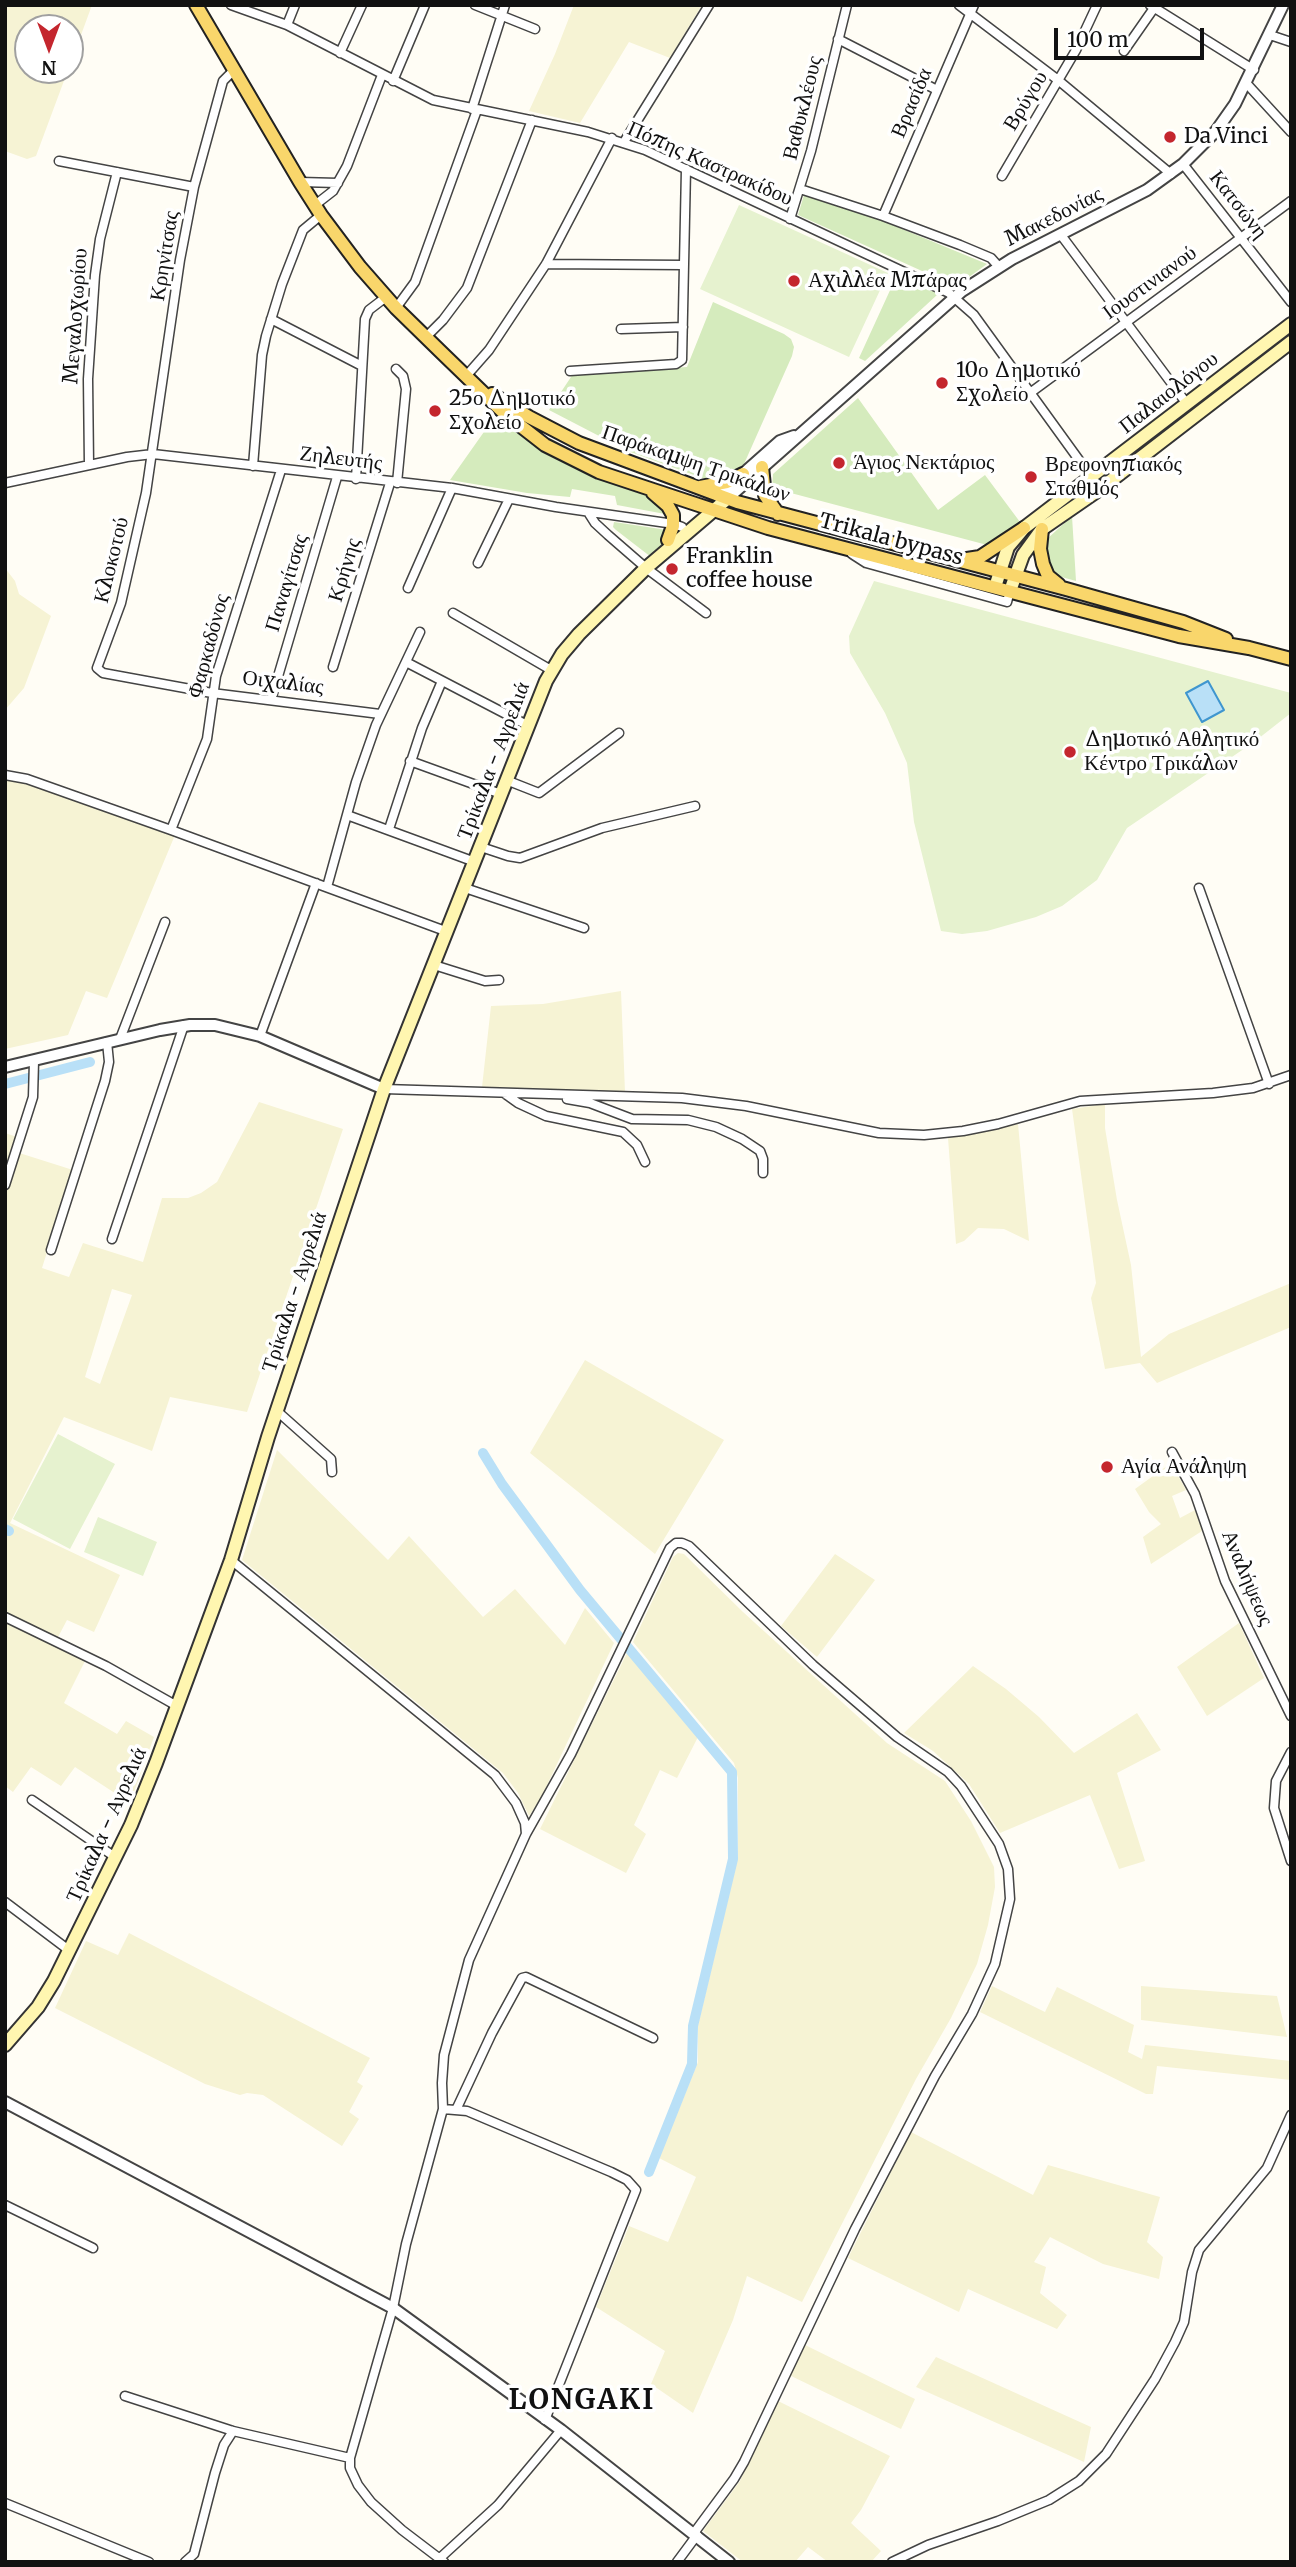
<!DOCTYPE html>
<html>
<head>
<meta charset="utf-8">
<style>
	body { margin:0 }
	#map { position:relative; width:1296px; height:2567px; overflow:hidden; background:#fffdf5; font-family:Merriweather,serif }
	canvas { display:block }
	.frame { position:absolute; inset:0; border:7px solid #111; pointer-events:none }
	.north { position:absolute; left:14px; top:14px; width:70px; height:70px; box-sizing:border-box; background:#fff; border:2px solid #a0a0a0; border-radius:50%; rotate:180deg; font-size:19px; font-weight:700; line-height:28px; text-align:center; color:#111 }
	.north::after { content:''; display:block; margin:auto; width:24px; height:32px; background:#c4262e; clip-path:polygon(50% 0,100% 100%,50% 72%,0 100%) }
	.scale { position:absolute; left:1054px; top:28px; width:150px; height:32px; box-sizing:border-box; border:4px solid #111; border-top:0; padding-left:9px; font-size:21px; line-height:24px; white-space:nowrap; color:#111; -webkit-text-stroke:5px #fff; paint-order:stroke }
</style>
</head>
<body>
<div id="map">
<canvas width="1296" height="2567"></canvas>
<div class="frame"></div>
<div class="north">N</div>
<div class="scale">100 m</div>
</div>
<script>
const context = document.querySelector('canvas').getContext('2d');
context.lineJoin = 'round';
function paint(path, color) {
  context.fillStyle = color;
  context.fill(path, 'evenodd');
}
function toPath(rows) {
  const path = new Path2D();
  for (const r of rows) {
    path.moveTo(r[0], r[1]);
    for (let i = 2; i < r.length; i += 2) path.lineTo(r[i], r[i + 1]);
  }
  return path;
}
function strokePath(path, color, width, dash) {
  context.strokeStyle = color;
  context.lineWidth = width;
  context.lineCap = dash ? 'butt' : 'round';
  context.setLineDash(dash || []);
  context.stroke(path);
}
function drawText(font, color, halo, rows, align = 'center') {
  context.font = font + ' Merriweather,serif';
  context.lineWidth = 7;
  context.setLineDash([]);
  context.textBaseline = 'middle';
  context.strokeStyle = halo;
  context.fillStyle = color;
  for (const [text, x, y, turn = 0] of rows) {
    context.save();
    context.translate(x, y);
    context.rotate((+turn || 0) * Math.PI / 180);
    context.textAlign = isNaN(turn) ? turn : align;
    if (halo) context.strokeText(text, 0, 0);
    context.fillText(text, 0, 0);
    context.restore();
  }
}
paint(toPath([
	[5,5,92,5,70,65,70,28,28,28,28,70,68,70,36,156,27,159,5,151],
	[574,5,702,5,670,58,629,42,580,123,529,111,555,54],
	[5,568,15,581,19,594,51,616,24,688,5,710],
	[5,778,69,797,175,835,107,998,86,991,68,1035,5,1049],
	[621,991,625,1092,482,1087,491,1006,543,1004],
	[259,1102,343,1129,247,1412,170,1397,152,1451,64,1417,10,1523,120,1575,94,1632,67,1620,57,1639,5,1614,5,1133,17,1137,13,1151,73,1170,42,1268,69,1277,83,1243,143,1262,162,1198,188,1198,201,1193,217,1182],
	[112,1289,132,1295,100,1384,85,1377],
	[1105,1104,1105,1128,1117,1200,1131,1265,1141,1357,1169,1334,1291,1283,1291,1327,1157,1383,1140,1363,1105,1369,1091,1298,1096,1283,1072,1109],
	[1018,1124,1029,1241,1004,1229,978,1228,964,1241,956,1244,948,1138],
	[585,1360,724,1440,655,1554,530,1453],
	[277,1450,388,1560,409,1536,483,1617,515,1589,565,1645,585,1608,614,1643,541,1798,529,1816,518,1793,503,1773,242,1560],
	[1171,1463,1186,1490,1172,1496,1180,1518,1195,1510,1202,1531,1151,1564,1143,1537,1161,1524,1149,1512,1135,1489],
	[678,1553,684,1554,743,1612,887,1743,945,1781,971,1821,994,1867,995,1887,988,1925,977,1964,951,2018,916,2079,802,2302,747,2276,733,2320,693,2413,651,2384,665,2351,596,2307,629,2226,668,2242,696,2177,659,2158,698,2062,698,2025,738,1857,738,1778,734,1763,633,1642,673,1557],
	[835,1554,875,1580,817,1657,781,1626],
	[5,1620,85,1661,64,1703,117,1734,126,1721,154,1737,130,1803,75,1767,61,1786,31,1767,13,1792,5,1786],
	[1239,1623,1264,1678,1207,1716,1177,1667],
	[627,1653,698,1737,677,1778,660,1770,634,1825,646,1834,626,1873,540,1829],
	[973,1666,1006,1689,1039,1717,1074,1753,1137,1713,1161,1750,1117,1773,1145,1861,1119,1869,1090,1795,1000,1833,969,1784,933,1751,904,1733],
	[129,1933,370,2058,357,2082,363,2086,349,2112,359,2119,342,2146,263,2095,247,2093,240,2095,205,2084,55,2008,86,1941,118,1955],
	[992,1986,1045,2012,1057,1987,1134,2025,1128,2052,1142,2059,1145,2045,1291,2061,1291,2080,1157,2066,1153,2094,1146,2094,980,2012],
	[1141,1986,1277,1996,1287,2037,1141,2020],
	[911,2132,1033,2195,1048,2165,1160,2197,1147,2242,1163,2257,1159,2279,1103,2264,1050,2237,1034,2262,1046,2267,1040,2293,1067,2315,1057,2329,968,2289,959,2312,848,2258],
	[801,2343,915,2399,901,2429,787,2374],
	[936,2357,1091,2427,1084,2462,916,2387],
	[776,2400,890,2456,861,2510,851,2523,881,2551,871,2562,828,2562,808,2547,795,2562,743,2562,703,2531,740,2481]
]), '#f6f3d4');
paint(toPath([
	[804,195,878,219,987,264,958,285,953,285,798,215],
	[897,275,935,292,937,295,865,361,859,358],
	[713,302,784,334,791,339,794,347,792,356,740,473,713,480,705,479,628,451,549,410,573,374,687,367],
	[858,398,938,510,985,475,1020,522,991,546,772,488,773,474],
	[503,419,656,496,671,512,665,514,617,505,615,496,572,489,570,497,527,493,450,480,486,429],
	[1072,516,1076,581,1058,576,1046,563,1046,540],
	[614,522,667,530,666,541,651,557,616,530,613,527]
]), '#d5ebbd');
paint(toPath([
	[739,205,888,273,849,357,700,289],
	[874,581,1291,693,1291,713,1254,742,1127,828,1097,880,1062,906,1036,917,987,931,962,934,941,931,914,822,907,763,885,713,850,653,849,636],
	[58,1434,115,1464,70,1549,13,1519],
	[98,1517,157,1542,143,1576,84,1552]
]), '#e6f2cf');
const water = toPath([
	[1208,681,1224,710,1202,722,1186,693,1208,681]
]);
paint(water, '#b9e0f7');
strokePath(water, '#3f96cf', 2);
strokePath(toPath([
	[5,1084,90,1062],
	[483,1453,502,1484,580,1590,732,1772,733,1859,693,2026,692,2064,649,2172],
	[5,1529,9,1531]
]), '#b9e0f7', 10);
const minor = toPath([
	[231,5,287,25,433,100,588,132,645,150,949,293,974,315,1100,489],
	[475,5,535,29],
	[959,5,1058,80,1171,174],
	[1150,5,1254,70],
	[287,25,295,5],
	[1270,35,1291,42],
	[838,39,937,90],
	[1124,51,1154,8],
	[340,53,362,5],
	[234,70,223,81,194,187,180,260,146,493,121,603,97,668,103,673,212,693,380,714],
	[393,81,425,5],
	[1247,84,1291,132],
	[472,109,505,5],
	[624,142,709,5],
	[59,161,194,187],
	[1183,164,1291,302],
	[1002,176,1076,50,1097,5],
	[300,182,338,183],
	[800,189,883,216,960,245,991,258,999,267],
	[315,205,333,191,347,166,382,75],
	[883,216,974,5],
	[790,219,811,151,847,5],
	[1061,235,1187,404],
	[546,264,683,265],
	[396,308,415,282,477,110],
	[271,319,362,366],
	[621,329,683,327],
	[426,337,443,320,467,288,532,120],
	[396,369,403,376,406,389,397,483],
	[570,371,676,364,682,360,686,169],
	[467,375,489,350,546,264,612,138],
	[1030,393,1291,201],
	[89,465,88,379,95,275,100,239,117,172],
	[253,466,262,355,266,336,282,284,303,230,321,215],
	[356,479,365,319,369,310,386,297],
	[5,483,127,457,153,454,452,488,556,507,674,524,682,527],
	[588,512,595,523,608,535,646,568,706,613],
	[852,554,866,563,1007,602,1010,591],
	[478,563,509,499],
	[408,588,452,488],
	[453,613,551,670],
	[406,662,527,725],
	[333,667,390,483],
	[271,700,337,477],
	[410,761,501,794],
	[5,775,27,779,171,830,448,932],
	[506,780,539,793,619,733],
	[347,815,475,862],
	[389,829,422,728,442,681],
	[171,830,207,739,216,676,281,470],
	[481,847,508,856,520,858,602,828,695,806],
	[327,887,356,782,376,725,420,632],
	[465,888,584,928],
	[1199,888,1269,1084],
	[434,965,485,981,499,980],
	[260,1036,316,883],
	[120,1039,165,922],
	[384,1089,682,1098,746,1106,879,1133,924,1135,963,1131,998,1124,1080,1101,1213,1093,1253,1088,1291,1075],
	[504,1093,518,1103,546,1116,623,1132,637,1145,645,1162],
	[567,1099,590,1103,632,1119,688,1120,716,1127,742,1139,760,1151,763,1159,763,1173],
	[5,1185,33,1097,34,1061],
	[112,1239,184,1025],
	[51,1250,105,1081,109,1062,107,1042],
	[277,1411,331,1459,332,1472],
	[1172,1452,1195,1494,1225,1581,1291,1716],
	[231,1560,495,1775,516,1803,525,1823,526,1834],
	[5,1617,106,1666,177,1706],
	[1291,1752,1276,1781,1274,1808,1291,1861],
	[32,1800,115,1857],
	[5,1902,70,1951],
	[443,2109,406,2244,393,2308,350,2458,350,2468,358,2485,371,2502,402,2530,444,2562],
	[456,2110,492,2033,522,1978,526,1977,653,2038],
	[5,2205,93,2248],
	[125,2396,233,2431,350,2458],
	[545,2420,636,2190,627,2180,611,2172,467,2111,443,2109,442,2083,444,2055,469,1960,526,1834,571,1754,670,1548,676,1543,682,1543,689,1546,813,1665,897,1737,948,1772,961,1786,999,1844,1008,1869,1010,1899,995,1964,972,2014,935,2076,855,2229,744,2462,734,2479,694,2533],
	[5,2503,149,2562],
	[440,2558,498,2505,561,2430],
	[185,2562,194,2554,215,2473,224,2445,233,2431],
	[677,2562,697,2535],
	[892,2562,928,2545,998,2521,1049,2500,1079,2481,1106,2454,1155,2379,1175,2342,1184,2322,1192,2272,1199,2250,1267,2168,1291,2115]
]);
const tertiary = toPath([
	[718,496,780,441,794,436],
	[727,499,962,291,1012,259,1147,190,1183,164,1216,131,1235,104,1283,5],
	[5,1067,160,1030,190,1025,215,1025,260,1036,384,1089],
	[5,2102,393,2308,561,2430,729,2562]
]);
const secondary = toPath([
	[995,587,1008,547,1024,528,1291,324],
	[1010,591,1023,555,1042,529,1100,489,1291,342],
	[5,2045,38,2007,54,1981,131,1825,156,1763,231,1560,268,1437,384,1089,546,681,562,654,579,634,646,568,727,499]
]);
const primary = toPath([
	[196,5,300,182,321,215,360,267,396,308,440,351,504,413,545,445,599,472,768,528,1179,636,1249,648,1291,659],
	[492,394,529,417,579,443,737,502,1066,589,1183,622,1226,639],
	[762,467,765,495,778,514],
	[700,487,727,482,743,474],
	[653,493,668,506,673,515,673,526,668,540],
	[1042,529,1040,549,1043,564,1048,576,1059,585],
	[967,559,980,557,1024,528]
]);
strokePath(minor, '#444', 11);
strokePath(tertiary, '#444', 14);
strokePath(secondary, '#333', 16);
strokePath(primary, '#222', 16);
strokePath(minor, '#fff', 8);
strokePath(tertiary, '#fff', 10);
strokePath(secondary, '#fff6b0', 12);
strokePath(primary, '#f9d66b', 12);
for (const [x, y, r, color] of [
	[1170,137,7,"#c4262e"],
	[794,281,7,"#c4262e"],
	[942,383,7,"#c4262e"],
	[435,411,7,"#c4262e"],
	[839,463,7,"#c4262e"],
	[1031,477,7,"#c4262e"],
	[672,569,7,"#c4262e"],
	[1070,752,7,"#c4262e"],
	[1107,1467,7,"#c4262e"]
]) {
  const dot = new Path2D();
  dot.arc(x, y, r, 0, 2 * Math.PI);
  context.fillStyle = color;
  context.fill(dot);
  strokePath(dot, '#fff', 2.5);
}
drawText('21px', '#111', '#fff', [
	["Βρύγου",1026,101,-59],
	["Βρασίδα",912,103,-67],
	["Βαθυκλέους",803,108,-76],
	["Πόπης Καστρακίδου",710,164,24],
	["Κατσώνη",1238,205,52],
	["Μακεδονίας",1054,217,-27],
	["Κρηνίτσας",165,256,-81],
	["Ιουστινιανού",1150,283,-36],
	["Μεγαλοχωρίου",76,316,-86],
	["Παλαιολόγου",1169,393,-38],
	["Ζηλευτής",341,459,7],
	["Παράκαμψη Τρικάλων",696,464,19],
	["Trikala bypass",891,540,15],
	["Κλοκοτού",112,560,-76],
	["Κρήνης",345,570,-73],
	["Παναγίτσας",287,583,-73],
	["Φαρκαδόνος",209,646,-75],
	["Οιχαλίας",283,683,7],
	["Τρίκαλα - Αγρελιά",494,761,-69],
	["Τρίκαλα - Αγρελιά",295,1292,-72],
	["Αναλήψεως",1247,1578,67],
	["Τρίκαλα - Αγρελιά",107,1825,-66]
]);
drawText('21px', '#111', '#fff', [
	["Da Vinci",1184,137],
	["Αχιλλέα Μπάρας",808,281],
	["10ο Δημοτικό",956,371],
	["Σχολείο",956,395],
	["25ο Δημοτικό",449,399],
	["Σχολείο",449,423],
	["Άγιος Νεκτάριος",853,463],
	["Βρεφονηπιακός",1045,465],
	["Σταθμός",1045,489],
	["Franklin",686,557],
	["coffee house",686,581],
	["Δημοτικό Αθλητικό",1084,740],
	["Κέντρο Τρικάλων",1084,764],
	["Αγία Ανάληψη",1121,1467]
], 'left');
context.letterSpacing = '2px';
drawText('bold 28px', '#111', '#fff', [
	["LONGAKI",582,2401]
]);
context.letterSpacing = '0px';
</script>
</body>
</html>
